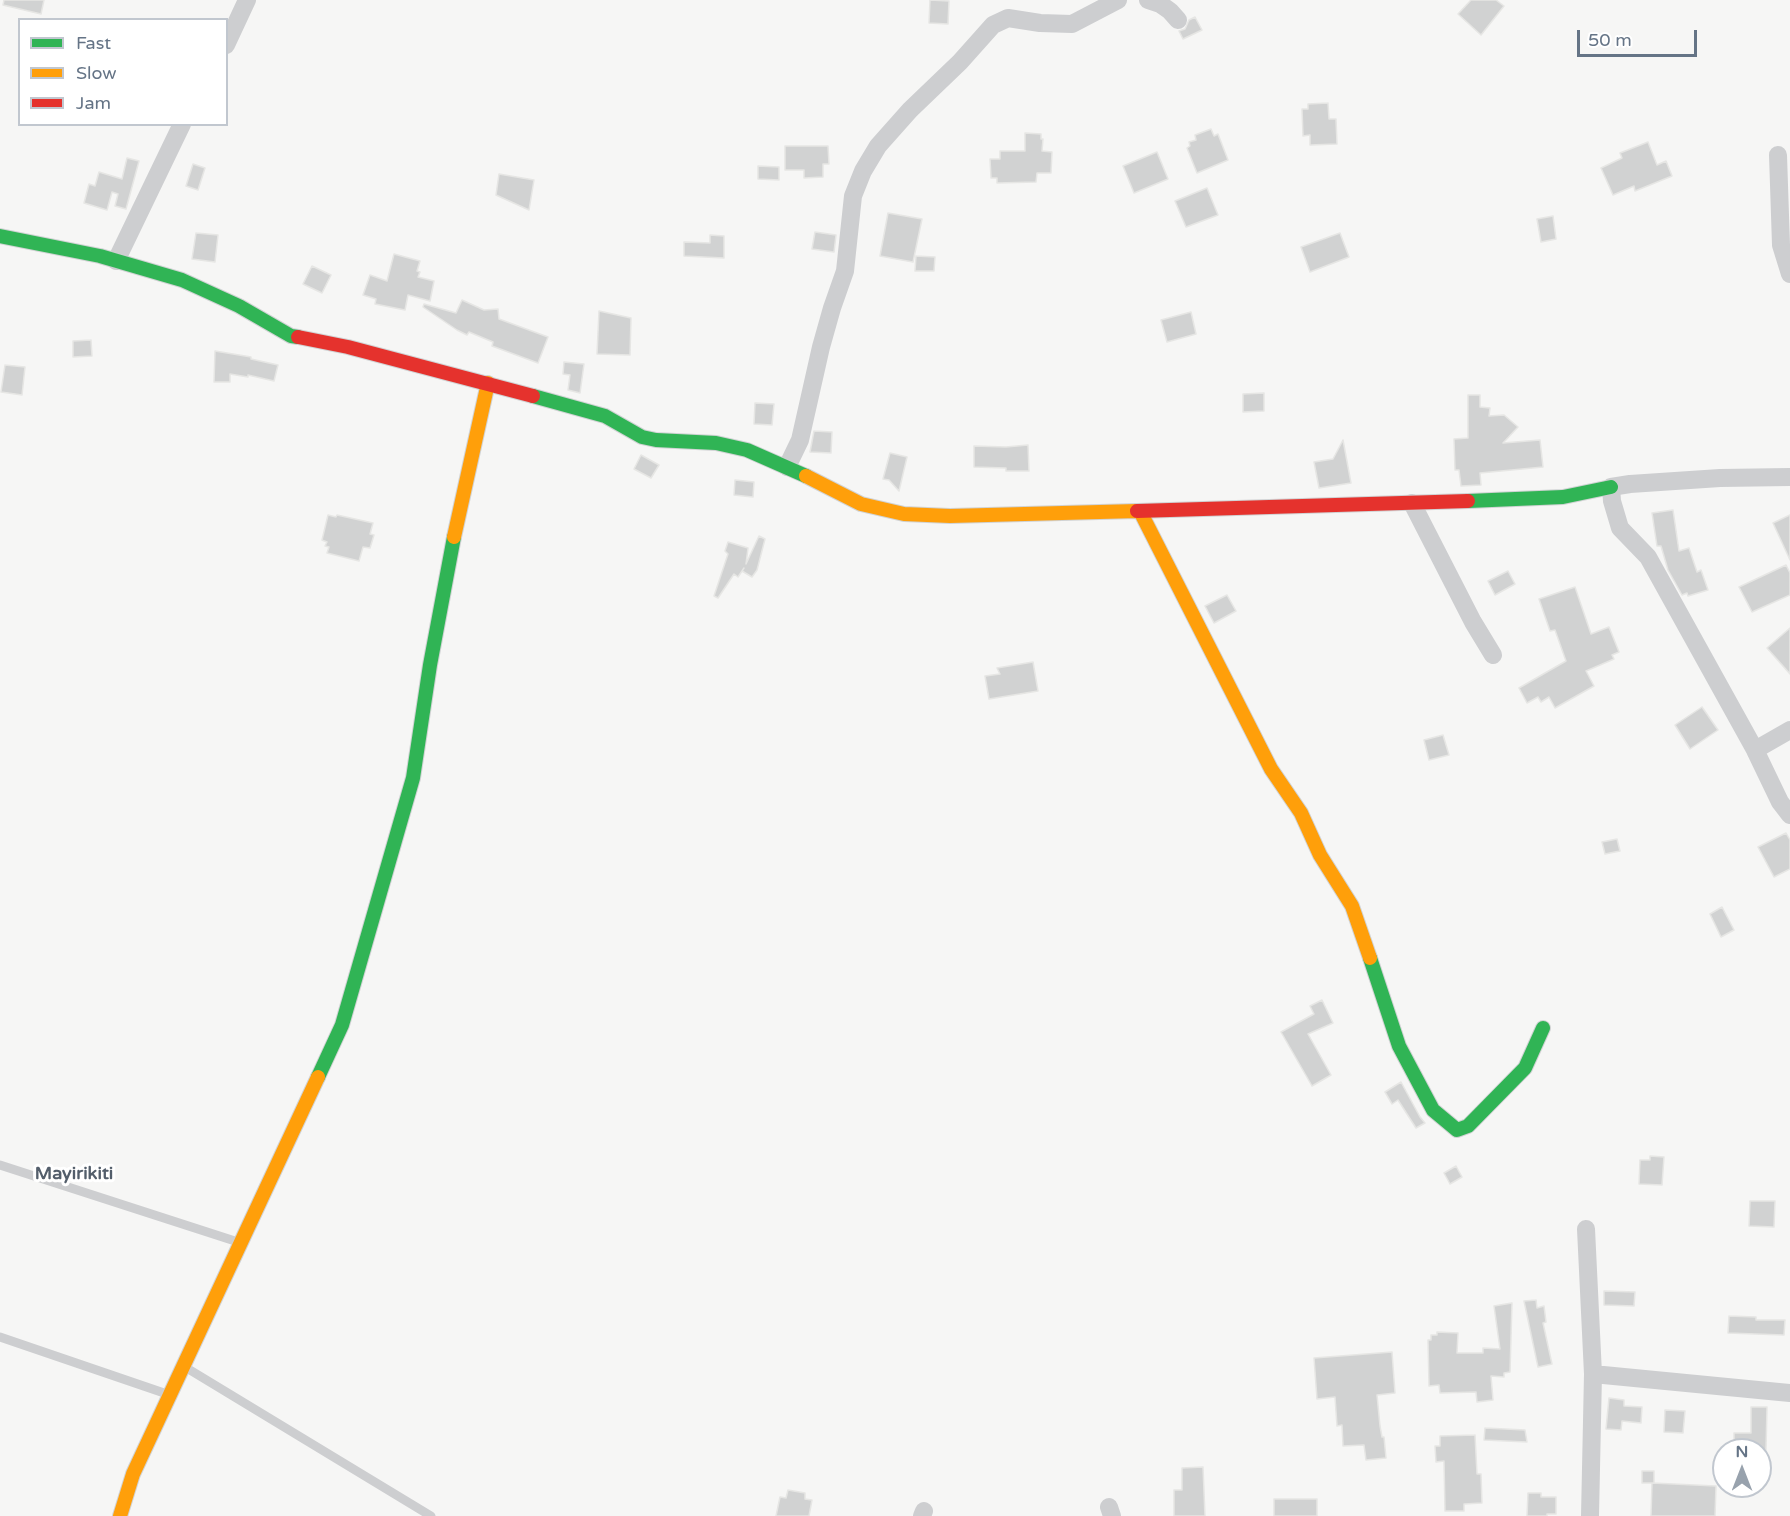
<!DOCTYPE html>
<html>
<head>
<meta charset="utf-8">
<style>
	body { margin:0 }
	#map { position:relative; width:1790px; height:1516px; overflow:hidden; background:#f6f6f5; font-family:"Varela Round",sans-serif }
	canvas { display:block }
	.legend { position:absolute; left:18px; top:18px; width:210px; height:108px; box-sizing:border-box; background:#fff; border:2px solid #c1c7cf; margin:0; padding:8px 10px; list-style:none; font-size:18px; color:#657486 }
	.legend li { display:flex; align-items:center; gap:12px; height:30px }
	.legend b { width:30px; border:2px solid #c1c7cf }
	.north { position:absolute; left:1712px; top:1438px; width:60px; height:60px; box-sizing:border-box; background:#fff; border:2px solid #c1c7cf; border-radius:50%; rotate:0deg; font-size:16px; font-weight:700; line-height:24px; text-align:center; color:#657486 }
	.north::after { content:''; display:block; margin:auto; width:21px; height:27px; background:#98a2ad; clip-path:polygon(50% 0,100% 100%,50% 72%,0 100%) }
	.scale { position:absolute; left:1577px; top:30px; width:120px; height:27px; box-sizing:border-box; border:3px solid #657486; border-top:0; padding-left:8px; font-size:18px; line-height:21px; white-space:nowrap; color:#657486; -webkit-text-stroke:4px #fff; paint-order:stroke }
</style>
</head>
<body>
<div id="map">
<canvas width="1790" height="1516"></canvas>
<ul class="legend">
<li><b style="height:8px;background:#30b455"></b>Fast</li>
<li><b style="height:8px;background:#ff9f0a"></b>Slow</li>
<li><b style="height:8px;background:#e5322d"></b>Jam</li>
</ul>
<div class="north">N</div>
<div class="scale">50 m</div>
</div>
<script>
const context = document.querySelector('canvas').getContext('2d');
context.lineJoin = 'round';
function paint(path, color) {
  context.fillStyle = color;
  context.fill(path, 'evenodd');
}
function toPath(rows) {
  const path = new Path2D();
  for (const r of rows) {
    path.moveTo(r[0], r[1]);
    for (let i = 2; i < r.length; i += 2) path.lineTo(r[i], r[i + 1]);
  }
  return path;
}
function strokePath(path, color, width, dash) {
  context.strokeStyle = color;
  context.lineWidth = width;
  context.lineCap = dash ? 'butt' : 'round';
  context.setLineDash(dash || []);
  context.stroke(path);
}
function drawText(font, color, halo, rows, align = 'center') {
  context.font = font + ' "Varela Round",sans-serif';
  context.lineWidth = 6;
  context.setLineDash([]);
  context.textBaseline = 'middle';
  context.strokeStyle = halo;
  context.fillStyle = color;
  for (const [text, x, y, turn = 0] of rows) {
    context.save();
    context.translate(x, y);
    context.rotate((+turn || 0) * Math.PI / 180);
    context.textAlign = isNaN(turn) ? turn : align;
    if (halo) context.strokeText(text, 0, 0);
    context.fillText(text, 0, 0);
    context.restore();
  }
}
const building = toPath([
	[4,0,44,0,41,14,3,5,4,0],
	[930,0,949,1,948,24,929,23,930,0],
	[1471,0,1496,0,1504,6,1481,35,1458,14,1471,0],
	[1195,17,1202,30,1183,39,1179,31,1185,29,1189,20,1195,17],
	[1328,103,1329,119,1336,119,1337,144,1310,145,1310,135,1303,136,1302,109,1308,109,1308,104,1328,103],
	[1211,129,1214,136,1218,134,1228,160,1197,173,1187,148,1190,146,1189,142,1196,140,1195,135,1211,129],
	[1025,133,1041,134,1041,139,1043,139,1042,151,1052,152,1051,173,1037,173,1036,182,997,183,997,178,991,178,990,159,1000,159,1000,151,1025,151,1025,133],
	[1648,142,1657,165,1666,161,1672,176,1635,191,1634,186,1613,195,1601,168,1622,158,1620,153,1648,142],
	[785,146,828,146,829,164,823,164,823,177,804,178,804,170,785,170,785,146],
	[1157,152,1168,179,1134,193,1123,166,1157,152],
	[127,158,139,161,126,209,115,206,118,194,112,192,107,210,84,203,89,184,95,186,99,172,122,179,127,158],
	[193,164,205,168,198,190,186,186,193,164],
	[758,166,779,167,779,180,758,179,758,166],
	[499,174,534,180,529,210,496,195,499,174],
	[1207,188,1218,215,1186,227,1175,201,1207,188],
	[888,213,922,219,913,262,880,256,888,213],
	[1553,216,1556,239,1541,242,1537,219,1553,216],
	[815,232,836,235,834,252,812,249,815,232],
	[196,233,218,235,215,262,192,259,196,233],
	[1340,233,1349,257,1310,272,1301,247,1340,233],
	[710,235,724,236,724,258,684,256,684,242,710,243,710,235],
	[394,254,420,261,417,271,420,272,418,277,434,281,430,301,408,295,405,310,375,304,376,299,363,295,370,275,387,281,394,254],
	[916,256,935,257,934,271,915,271,916,256],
	[312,266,331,275,322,293,303,284,312,266],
	[462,300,484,310,498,309,499,319,548,337,538,363,492,346,493,342,469,332,467,335,457,330,423,307,424,304,456,313,462,300],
	[599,311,631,318,630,355,597,354,599,311],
	[1191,312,1196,334,1167,342,1161,320,1191,312],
	[91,340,92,356,73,357,73,341,91,340],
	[215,351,251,357,251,359,278,365,274,381,248,375,248,377,230,374,230,382,214,382,215,351],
	[564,362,584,364,580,393,568,390,570,375,563,374,564,362],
	[5,365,25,367,22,395,1,392,5,365],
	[1264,393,1264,411,1243,412,1243,394,1264,393],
	[1468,395,1480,395,1480,407,1490,408,1489,416,1504,415,1518,427,1503,443,1540,440,1543,467,1480,473,1481,485,1461,486,1459,470,1455,470,1454,439,1468,438,1468,395],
	[755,403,774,404,772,425,754,424,755,403],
	[814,431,832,432,831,453,810,452,814,431],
	[1343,440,1351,483,1319,488,1314,462,1333,459,1343,440],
	[1028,445,1029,471,1006,471,1006,468,974,467,974,446,1006,447,1028,445],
	[890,453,907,457,899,491,889,480,883,479,890,453],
	[641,455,659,465,651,478,634,469,641,455],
	[735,480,754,482,753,497,734,495,735,480],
	[1673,510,1679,551,1689,548,1697,572,1701,570,1708,590,1688,596,1687,593,1682,595,1668,570,1661,546,1657,546,1652,513,1673,510],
	[328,515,336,517,337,515,373,523,370,534,374,535,370,548,363,547,359,561,327,553,329,547,325,546,327,542,322,540,328,515],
	[1790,515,1790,560,1773,523,1790,515],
	[759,536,765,539,757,570,752,577,742,571,744,568,738,577,734,574,718,598,714,596,728,554,725,551,728,542,748,548,746,564,759,536],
	[1786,565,1790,573,1790,595,1752,612,1739,587,1786,565],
	[1508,571,1515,584,1495,595,1488,581,1508,571],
	[1575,587,1591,634,1609,627,1619,652,1612,655,1614,659,1586,671,1594,686,1555,708,1549,697,1541,702,1538,697,1527,703,1519,688,1566,661,1555,630,1550,631,1539,599,1575,587],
	[1227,595,1236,611,1214,623,1205,606,1227,595],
	[1790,628,1790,674,1767,648,1790,628],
	[1033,662,1038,691,989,699,985,676,1000,674,997,668,1033,662],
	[1702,707,1718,730,1690,749,1675,725,1702,707],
	[1443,735,1449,755,1429,760,1424,740,1443,735],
	[1786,833,1790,840,1790,869,1774,877,1758,847,1786,833],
	[1617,839,1620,851,1605,854,1602,842,1617,839],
	[1722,907,1734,930,1721,937,1710,914,1722,907],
	[1322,1000,1333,1023,1308,1034,1331,1075,1312,1086,1281,1032,1314,1014,1310,1006,1322,1000],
	[1401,1082,1420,1117,1425,1123,1416,1128,1398,1100,1392,1104,1385,1092,1401,1082],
	[1650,1156,1664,1157,1662,1185,1639,1184,1640,1160,1650,1160,1650,1156],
	[1456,1166,1462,1177,1450,1184,1444,1173,1456,1166],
	[1750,1201,1775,1201,1774,1227,1749,1226,1750,1201],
	[1604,1291,1635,1292,1634,1306,1604,1305,1604,1291],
	[1536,1300,1537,1308,1544,1306,1546,1322,1543,1323,1552,1364,1538,1367,1524,1301,1536,1300],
	[1512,1303,1510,1372,1504,1373,1504,1377,1491,1376,1493,1400,1477,1402,1476,1392,1440,1393,1439,1385,1429,1386,1428,1340,1431,1340,1431,1335,1437,1335,1437,1332,1458,1333,1457,1353,1483,1353,1483,1348,1500,1349,1494,1306,1512,1303],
	[1729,1316,1756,1317,1756,1320,1785,1320,1784,1335,1728,1333,1729,1316],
	[1392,1352,1395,1393,1377,1395,1380,1426,1382,1437,1384,1437,1386,1458,1366,1460,1364,1445,1343,1446,1342,1425,1337,1426,1335,1397,1317,1399,1314,1358,1392,1352],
	[1609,1398,1624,1400,1624,1406,1642,1407,1641,1423,1622,1421,1621,1430,1606,1429,1609,1398],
	[1751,1407,1767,1407,1766,1450,1734,1450,1734,1433,1751,1433,1751,1407],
	[1665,1410,1685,1411,1683,1433,1664,1432,1665,1410],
	[1485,1428,1525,1430,1527,1442,1484,1440,1485,1428],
	[1475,1435,1477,1474,1481,1474,1482,1503,1464,1504,1464,1511,1445,1511,1444,1461,1436,1462,1435,1446,1440,1446,1440,1436,1475,1435],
	[1203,1467,1205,1516,1174,1516,1174,1490,1182,1490,1182,1468,1203,1467],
	[1642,1471,1654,1471,1654,1483,1642,1483,1642,1471],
	[1652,1483,1716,1486,1715,1516,1651,1516,1652,1483],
	[788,1490,805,1493,805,1499,812,1500,809,1516,776,1516,780,1497,786,1498,788,1490],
	[1528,1493,1541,1493,1541,1497,1556,1497,1556,1514,1547,1514,1547,1516,1527,1516,1528,1493],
	[1274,1499,1317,1499,1317,1516,1274,1516,1274,1499]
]);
paint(building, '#d1d2d2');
strokePath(building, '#e6e6e4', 1.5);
const fast = toPath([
	[0,236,100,256,182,280,239,306,291,336,298,337],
	[533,396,605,416,642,437,656,440,716,443,747,450,806,476],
	[1468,501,1563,497,1611,487],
	[1370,958,1399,1046,1433,1110,1457,1130,1468,1126,1525,1068,1543,1028],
	[318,1077,342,1025,413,778,430,665,454,537]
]);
const slow = toPath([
	[806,476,861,504,904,514,950,516,1137,511],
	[1140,511,1271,769,1301,813,1320,855,1352,906,1370,958],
	[454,537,488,383],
	[120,1516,133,1474,318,1077]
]);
const jam = toPath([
	[298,337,348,347,533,396],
	[1137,511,1468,501]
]);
strokePath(fast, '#d1d3d4', 16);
strokePath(slow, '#d1d3d4', 16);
strokePath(jam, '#d1d3d4', 16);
strokePath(toPath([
	[0,1165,238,1242],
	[0,1337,167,1394],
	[185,1367,431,1516]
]), '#cdced0', 9);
strokePath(toPath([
	[1148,0,1160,4,1170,11,1178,20],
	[226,45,247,0],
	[1778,155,1781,245,1790,274],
	[116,261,182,124],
	[787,467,800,440,821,347,832,308,845,271,853,196,863,171,878,146,910,110,960,62,993,25,1008,18,1040,23,1072,24,1118,0],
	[1412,503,1473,622,1493,655],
	[1790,730,1755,750,1780,802,1790,815],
	[1755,750,1648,557,1620,528,1612,501,1611,487,1630,484,1720,478,1790,477],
	[1586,1229,1593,1374,1590,1516],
	[1593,1374,1790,1393],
	[1109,1507,1112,1516],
	[922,1516,924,1511]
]), '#cdced0', 18);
strokePath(fast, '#30b455', 14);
strokePath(slow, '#ff9f0a', 14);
strokePath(jam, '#e5322d', 14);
drawText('bold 18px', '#535e6b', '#fff', [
	["Mayirikiti",74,1174]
]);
</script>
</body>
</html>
